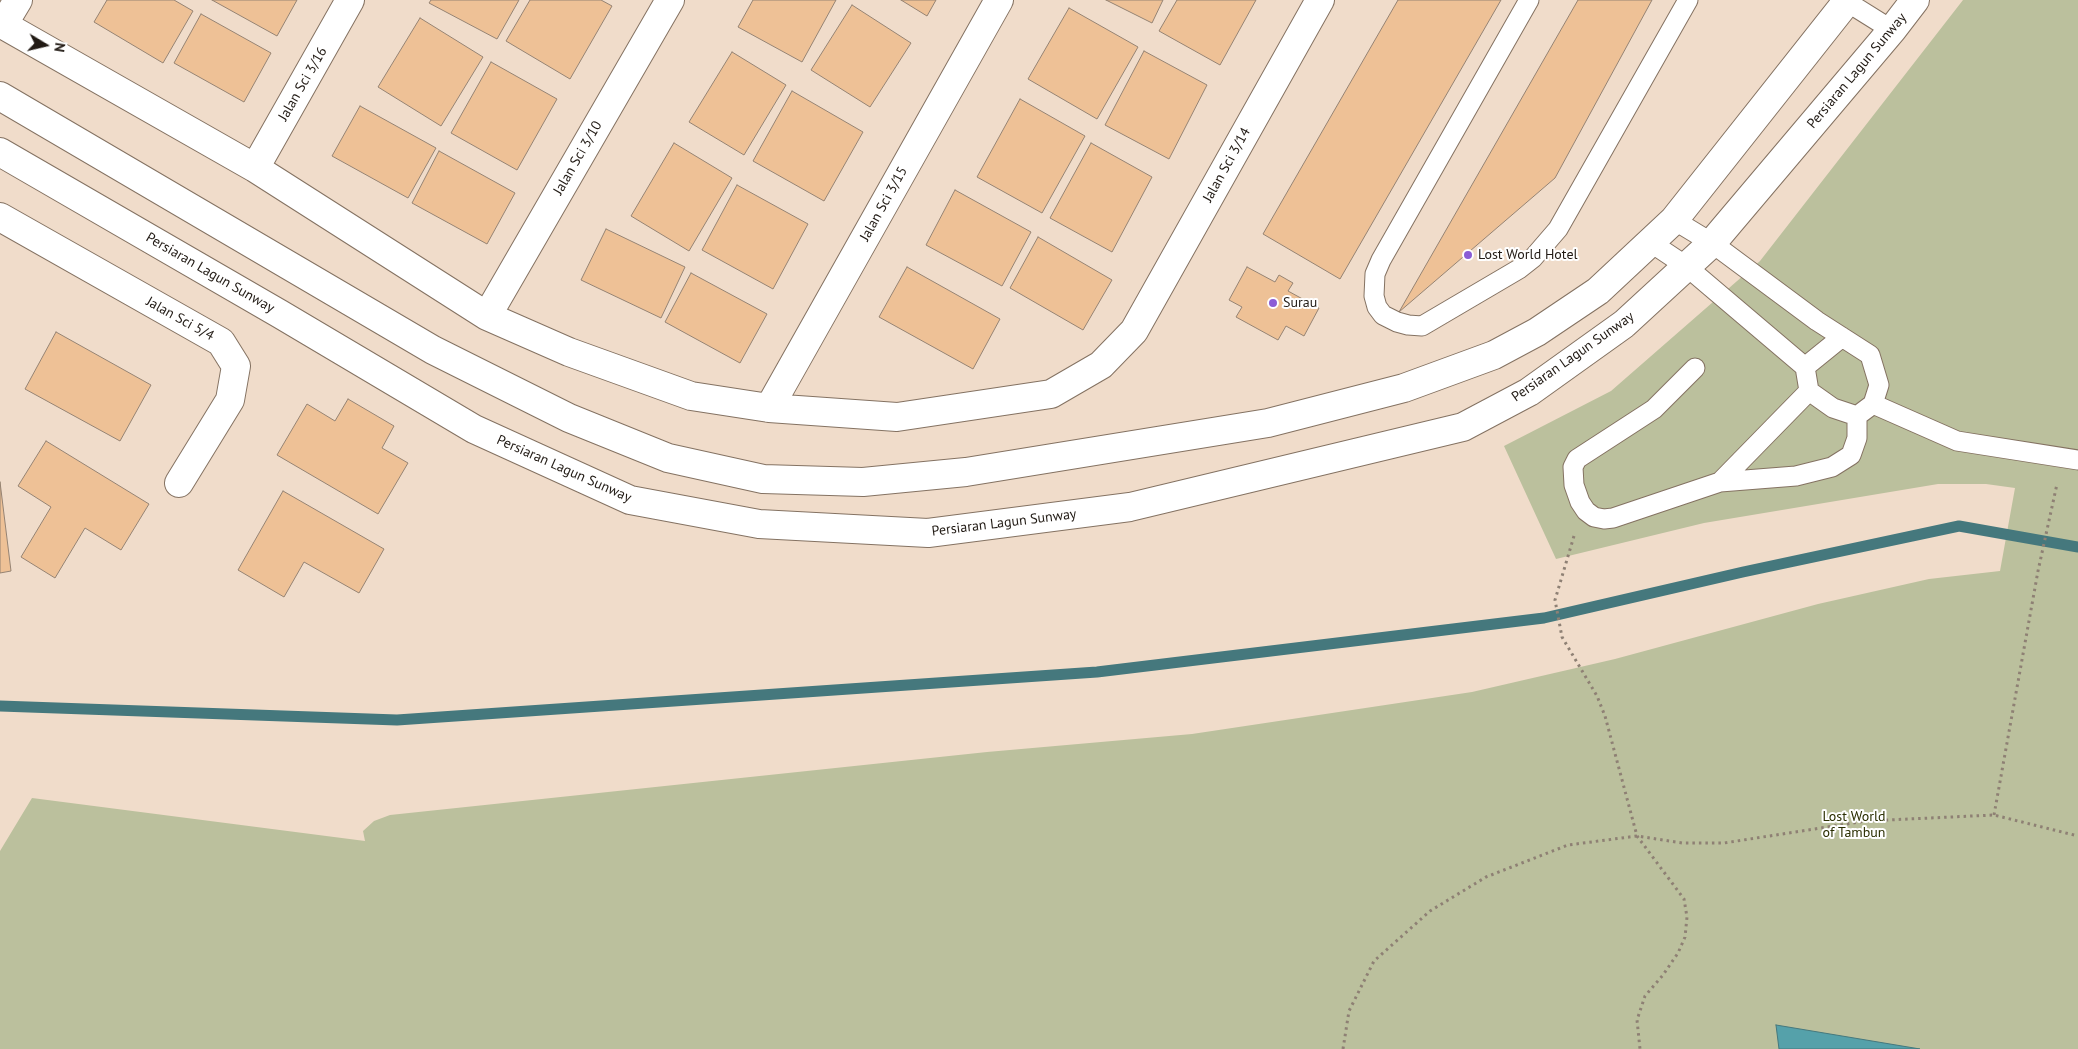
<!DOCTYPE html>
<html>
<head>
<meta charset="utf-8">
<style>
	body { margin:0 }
	#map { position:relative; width:2078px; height:1049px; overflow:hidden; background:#f0dcca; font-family:"PT Sans",sans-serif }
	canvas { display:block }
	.north { position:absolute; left:20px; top:20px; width:50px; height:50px; -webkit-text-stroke:4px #fff; paint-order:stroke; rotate:99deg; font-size:14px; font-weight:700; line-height:20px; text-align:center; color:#211a14 }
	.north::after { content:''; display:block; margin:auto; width:18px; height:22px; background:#211a14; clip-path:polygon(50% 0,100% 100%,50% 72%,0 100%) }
</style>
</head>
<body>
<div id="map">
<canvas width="2078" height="1049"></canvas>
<div class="north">N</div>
</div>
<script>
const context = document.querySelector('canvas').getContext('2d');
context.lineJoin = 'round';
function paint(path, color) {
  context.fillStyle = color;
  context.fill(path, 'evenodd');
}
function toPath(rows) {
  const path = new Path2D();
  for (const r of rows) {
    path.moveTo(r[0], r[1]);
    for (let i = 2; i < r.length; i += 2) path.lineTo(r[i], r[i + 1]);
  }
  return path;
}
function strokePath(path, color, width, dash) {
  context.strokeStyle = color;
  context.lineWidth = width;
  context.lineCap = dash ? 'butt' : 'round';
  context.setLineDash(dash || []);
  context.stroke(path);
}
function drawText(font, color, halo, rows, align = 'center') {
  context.font = font + ' "PT Sans",sans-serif';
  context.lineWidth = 4;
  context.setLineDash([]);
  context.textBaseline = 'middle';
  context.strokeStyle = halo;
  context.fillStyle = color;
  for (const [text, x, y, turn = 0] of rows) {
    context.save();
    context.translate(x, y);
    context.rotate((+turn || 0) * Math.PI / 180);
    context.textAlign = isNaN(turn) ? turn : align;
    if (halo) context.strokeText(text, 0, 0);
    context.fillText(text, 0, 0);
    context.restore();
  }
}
paint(toPath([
	[1963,0,2078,0,2078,1049,0,1049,0,851,32,798,365,841,363,831,374,821,390,815,987,752,1192,734,1472,692,1615,659,1818,604,1929,579,2000,571,2015,488,1986,484,1938,484,1704,523,1556,559,1504,446,1611,391,1760,261]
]), '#bbc09d');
const water = toPath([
	[1776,1025,1920,1049,1779,1049,1776,1025]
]);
paint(water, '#55a1aa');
strokePath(water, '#45787d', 1);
strokePath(toPath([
	[0,706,397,720,1097,672,1544,618,1743,572,1959,526,2078,547]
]), '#45787d', 11);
const building = toPath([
	[107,0,174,0,193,11,163,63,94,22,107,0],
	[212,0,297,0,277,36,212,0],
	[431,0,519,0,497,39,429,3,431,0],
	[530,0,601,0,612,6,570,79,506,41,530,0],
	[753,0,836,0,802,62,738,27,753,0],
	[901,0,936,0,927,16,901,0],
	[1106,0,1163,0,1152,23,1106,0],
	[1177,0,1256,0,1220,65,1159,31,1177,0],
	[1398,0,1501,0,1340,279,1263,234,1398,0],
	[1578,0,1652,0,1555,178,1399,312,1578,0],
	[852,5,911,43,870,107,811,70,852,5],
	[1069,8,1138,47,1097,119,1028,79,1069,8],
	[201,14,271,53,244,102,174,63,201,14],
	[420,18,483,57,441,126,378,87,420,18],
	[1144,51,1207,85,1169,159,1105,125,1144,51],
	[732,52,786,85,744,155,689,122,732,52],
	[491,62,557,99,517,170,451,133,491,62],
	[792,91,863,132,824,201,753,161,792,91],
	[1020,99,1085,136,1042,213,977,177,1020,99],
	[360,106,436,148,408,198,332,156,360,106],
	[674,143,732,178,689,251,631,216,674,143],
	[1091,143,1152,177,1112,252,1050,218,1091,143],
	[439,151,515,193,487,244,412,203,439,151],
	[737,185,808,224,773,289,702,250,737,185],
	[955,190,1031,232,1002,286,926,245,955,190],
	[606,229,685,267,661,318,581,280,606,229],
	[1038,237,1112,280,1083,330,1010,288,1038,237],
	[907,267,1000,319,973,369,879,317,907,267],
	[1247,267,1275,282,1279,275,1293,283,1288,291,1319,308,1304,336,1286,326,1278,340,1236,317,1242,307,1229,300,1247,267],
	[691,273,767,314,740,363,665,322,691,273],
	[56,332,151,385,120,441,25,389,56,332],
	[348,399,394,426,382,448,408,463,378,514,277,455,307,404,335,421,348,399],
	[46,441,149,504,121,550,85,528,55,578,21,557,51,507,18,486,46,441],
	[0,482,11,571,0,573,0,482],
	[283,491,384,549,359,593,304,562,284,597,238,570,283,491]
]);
paint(building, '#eec196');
strokePath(building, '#958373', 1);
const lane = toPath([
	[1529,0,1381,260,1375,274,1374,296,1377,307,1383,315,1397,322,1408,325,1422,326,1519,269,1533,258,1558,229,1688,0],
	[1844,0,1892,30],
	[1674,220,1712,243,1817,321,1870,355,1879,385,1873,404,1857,416,1833,408,1809,391],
	[1650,242,1686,266,1805,367],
	[1695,368,1654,409,1577,459,1573,467,1574,485,1580,502,1586,511,1594,517,1604,519,1613,518,1720,482,1796,476,1832,467,1851,455,1857,438,1857,416],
	[1873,404,1957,441,2078,460],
	[1720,482,1809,391,1805,367,1842,337]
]);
const street = toPath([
	[0,23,255,168,487,316,569,352,691,396,769,408,897,417,1051,394,1101,365,1134,331,1320,0],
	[3,25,18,0],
	[255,168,350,0],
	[0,217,221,342,236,366,230,400,179,483],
	[487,316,670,0],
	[769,408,999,0]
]);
const secondary = toPath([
	[0,96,433,350,569,418,668,458,763,479,863,482,966,472,1268,423,1404,388,1494,355,1537,332,1598,291,1674,220,1848,0],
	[0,152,280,314,474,429,630,500,759,524,928,533,1130,507,1463,427,1529,392,1624,324,1712,243,1892,30,1915,0]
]);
strokePath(lane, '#847262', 21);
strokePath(street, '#847262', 30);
strokePath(secondary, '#847262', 30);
strokePath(toPath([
	[1574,536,1555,600,1562,637,1597,696,1605,716,1637,836,1684,899,1687,917,1685,937,1678,953,1663,975,1645,996,1637,1020,1640,1049],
	[1994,815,2038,571,2057,484],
	[1343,1049,1349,1011,1374,961,1430,911,1486,877,1568,845,1637,836,1682,843,1724,843,1866,821,1994,815,2078,836]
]), '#8e8074', 3, [2.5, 4]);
strokePath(lane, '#fff', 19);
strokePath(street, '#fff', 28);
strokePath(secondary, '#fff', 28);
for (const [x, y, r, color] of [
	[1468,255,5,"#8b5dd6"],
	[1273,303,5,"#8b5dd6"]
]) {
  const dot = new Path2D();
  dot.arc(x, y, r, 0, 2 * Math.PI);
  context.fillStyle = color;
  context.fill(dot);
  strokePath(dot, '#fff', 2);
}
drawText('14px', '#211a14', '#fff', [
	["Persiaran Lagun Sunway",1857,71,-50],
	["Jalan Sci 3/16",303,84,-60],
	["Jalan Sci 3/10",578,158,-60],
	["Jalan Sci 3/14",1227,165,-61],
	["Jalan Sci 3/15",884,204,-61],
	["Persiaran Lagun Sunway",210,273,30],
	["Jalan Sci 5/4",180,319,29],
	["Persiaran Lagun Sunway",1573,357,-35],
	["Persiaran Lagun Sunway",564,469,24],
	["Persiaran Lagun Sunway",1004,523,-7]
]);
drawText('14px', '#211a14', '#fff', [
	["Lost World Hotel",1478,255],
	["Surau",1283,303]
], 'left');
drawText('14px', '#2a2e01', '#fff', [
	["Lost World",1854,817],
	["of Tambun",1854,833]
]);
</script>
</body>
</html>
